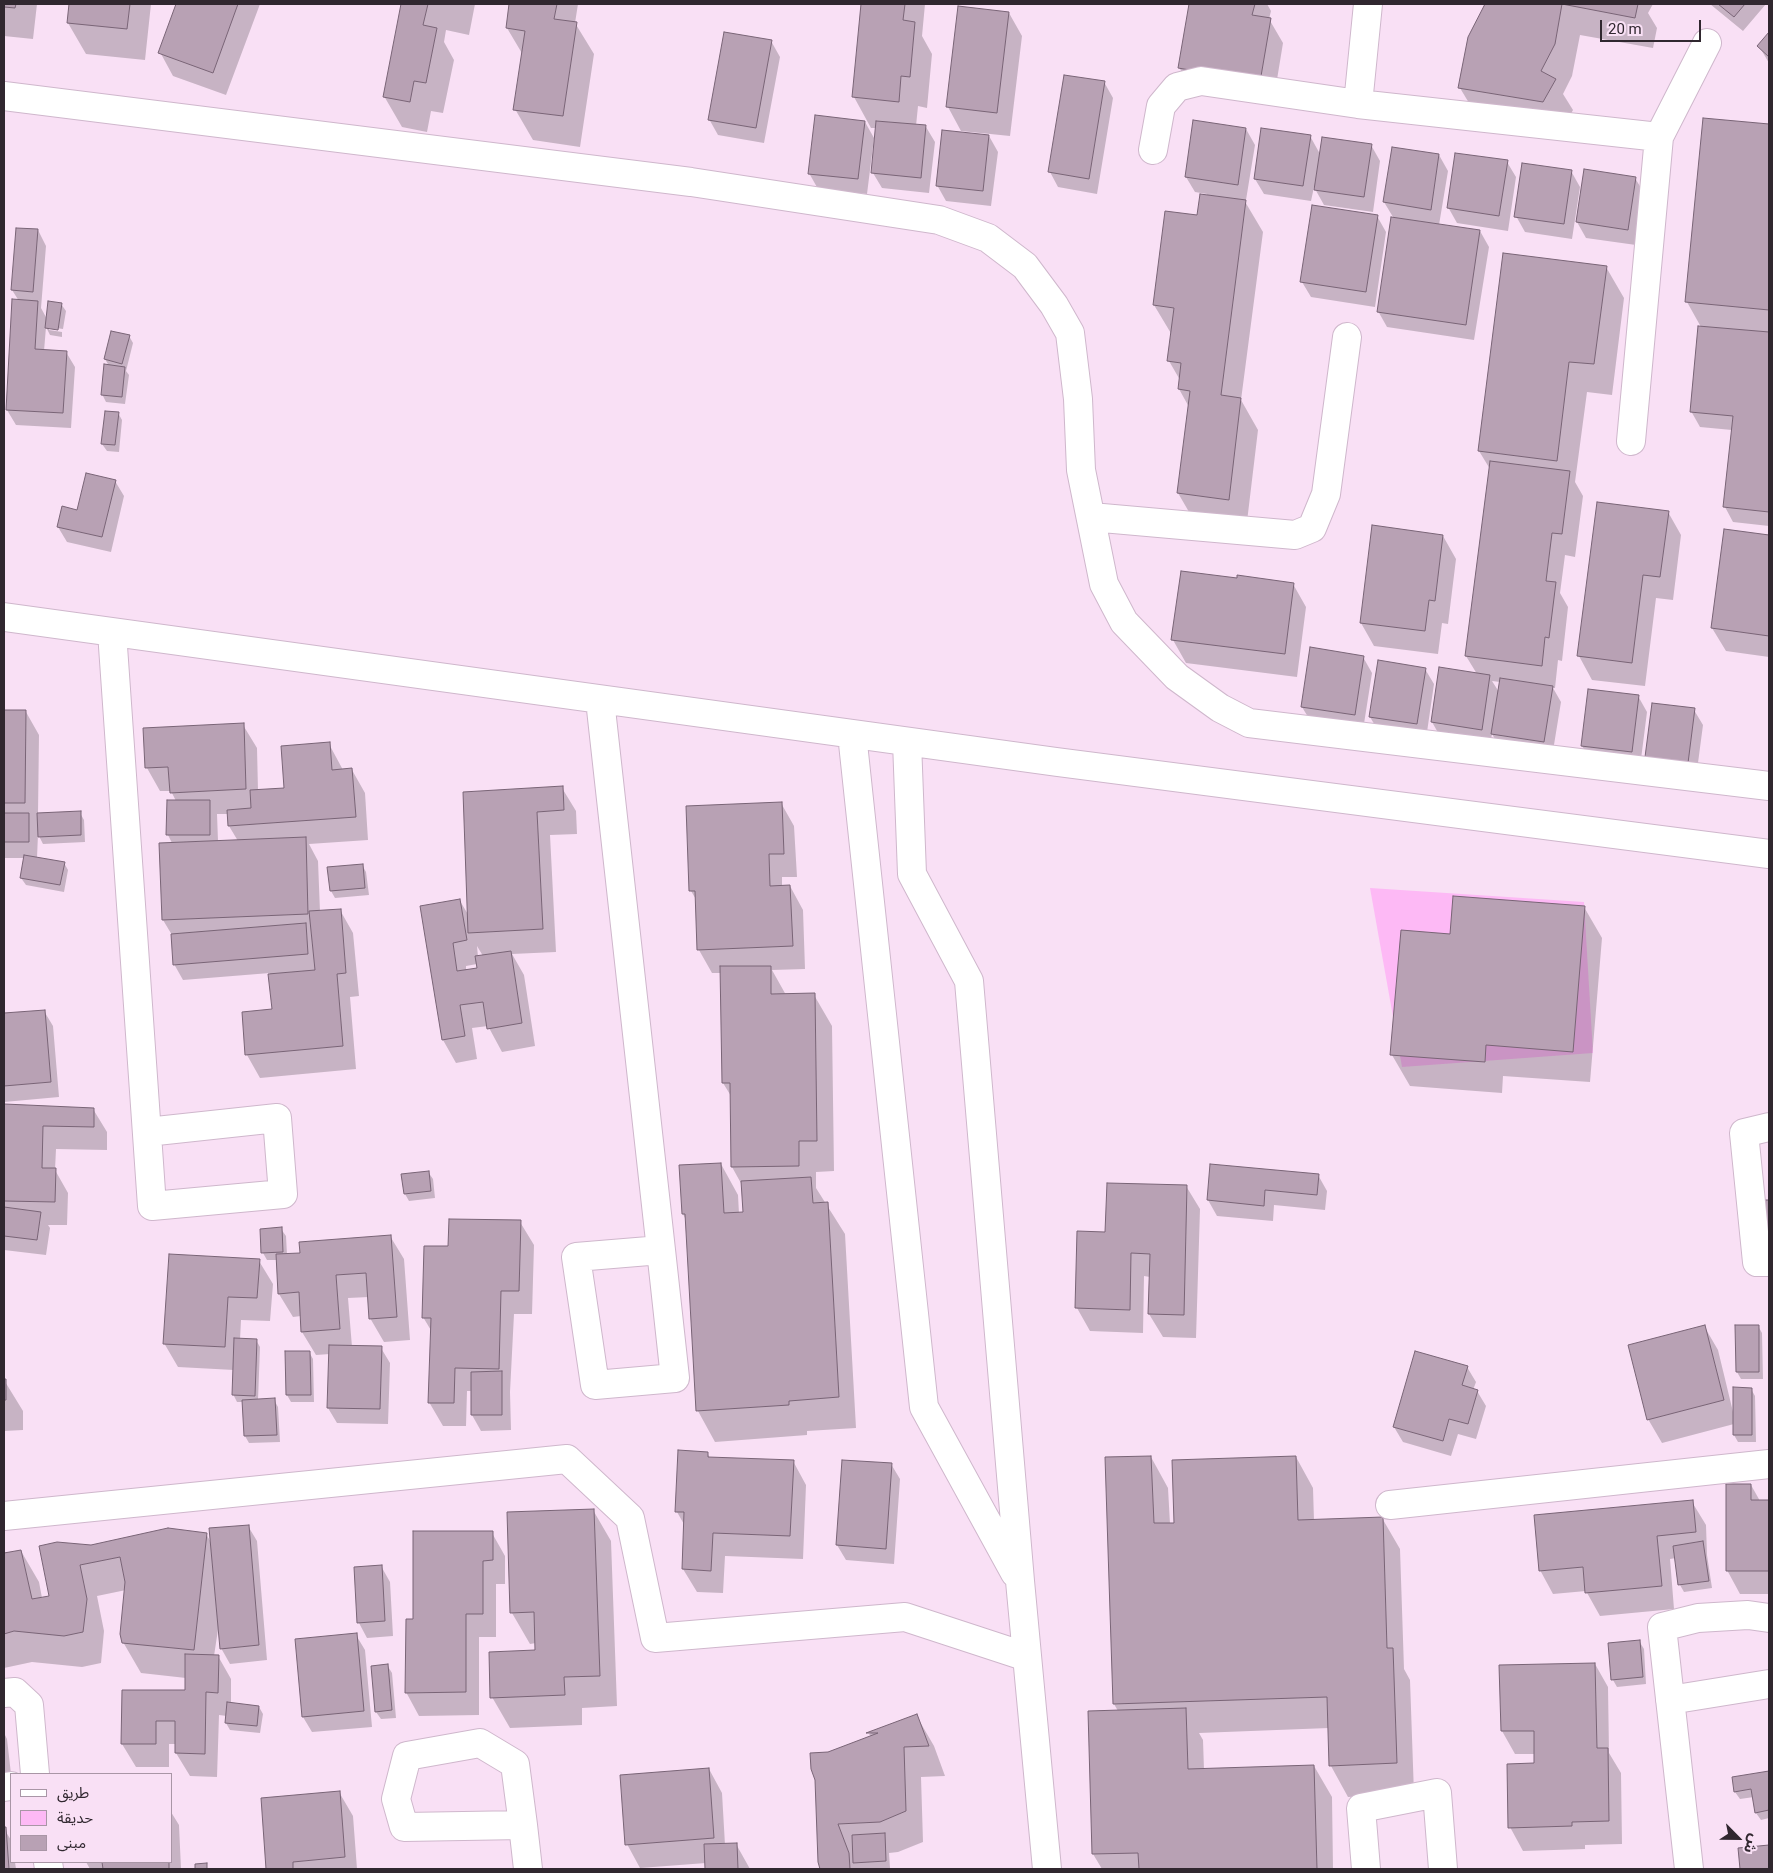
<!DOCTYPE html>
<html>
<head>
<meta charset="utf-8">
<style>
	body { margin:0 }
	#map { position:relative; width:1773px; height:1873px; overflow:hidden; background:#f9e0f5; font-family:Roboto,"Noto Sans Arabic",sans-serif }
	canvas { display:block }
	.frame { position:absolute; inset:0; border:5px solid #30272f; pointer-events:none }
	.legend { position:absolute; left:10px; top:1773px; width:162px; height:90px; box-sizing:border-box; background:#f9e0f5; border:1px solid #a996a6; margin:0; padding:6px 9px; list-style:none; font-size:15px; color:#30272f }
	.legend li { display:flex; align-items:center; gap:10px; height:25px }
	.legend b { width:25px; border:1px solid #a996a6 }
	.north { position:absolute; left:1713px; top:1813px; width:50px; height:50px; -webkit-text-stroke:4px #f9e0f5; paint-order:stroke; rotate:113deg; font-size:14px; font-weight:700; line-height:20px; text-align:center; color:#30272f }
	.north::after { content:''; display:block; margin:auto; width:18px; height:22px; background:#30272f; clip-path:polygon(50% 0,100% 100%,50% 72%,0 100%) }
	.scale { position:absolute; left:1600px; top:20px; width:101px; height:22px; box-sizing:border-box; border:2px solid #30272f; border-top:0; padding-left:6px; font-size:15px; line-height:18px; white-space:nowrap; color:#30272f; -webkit-text-stroke:4px #f9e0f5; paint-order:stroke }
</style>
</head>
<body>
<div id="map">
<canvas width="1773" height="1873"></canvas>
<div class="frame"></div>
<ul class="legend">
<li><b style="height:6px;background:#fff"></b>طريق</li>
<li><b style="height:14px;background:#fdb9f5"></b>حديقة</li>
<li><b style="height:14px;background:#b8a1b4"></b>مبنى</li>
</ul>
<div class="north">ش</div>
<div class="scale">20 m</div>
</div>
<script>
const context = document.querySelector('canvas').getContext('2d');
context.lineJoin = 'round';
function paint(path, color) {
  context.fillStyle = color;
  context.fill(path, 'evenodd');
}
function toPath(rows) {
  const path = new Path2D();
  for (const r of rows) {
    path.moveTo(r[0], r[1]);
    for (let i = 2; i < r.length; i += 2) path.lineTo(r[i], r[i + 1]);
  }
  return path;
}
function strokePath(path, color, width, dash) {
  context.strokeStyle = color;
  context.lineWidth = width;
  context.lineCap = dash ? 'butt' : 'round';
  context.setLineDash(dash || []);
  context.stroke(path);
}
paint(toPath([
	[1370,888,1584,902,1593,1053,1402,1067]
]), '#fdb9f5');
paint(toPath([
	[4,4,37,4,33,39,4,36],
	[70,4,151,4,145,60,86,54,68,23],
	[178,4,260,4,226,95,173,76,160,52],
	[402,4,475,4,469,35,446,30,444,42,454,60,443,113,431,111,427,132,402,127,384,96],
	[511,4,578,4,575,23,594,54,580,147,533,140,515,109,523,55,507,28],
	[863,4,928,4,925,4,922,36,932,54,927,108,918,106,916,126,926,127,935,142,929,193,882,188,873,173,877,128,871,128,854,97],
	[1190,4,1267,4,1271,11,1269,19,1283,43,1273,104,1192,91,1179,67],
	[1486,4,1653,4,1648,13,1657,28,1653,48,1580,35,1572,76,1563,94,1573,110,1561,132,1478,118,1460,88,1469,38],
	[1710,4,1766,4,1743,31],
	[959,7,1009,13,1022,36,1010,136,961,131,948,107],
	[1769,34,1769,63,1759,46],
	[771,41,780,57,764,143,718,135,709,119],
	[1104,82,1113,98,1097,194,1058,187,1050,172],
	[1704,120,1769,125,1769,526,1733,522,1725,507,1732,430,1700,427,1691,411,1701,327,1687,302],
	[865,122,874,138,867,194,818,189,809,173],
	[1246,129,1255,145,1246,200,1244,200,1263,232,1241,400,1258,430,1246,530,1196,524,1178,493,1189,407,1179,389,1180,380,1169,361,1172,335,1154,305,1207,196,1207,194,1195,192,1186,177],
	[989,136,998,152,991,206,946,201,937,185],
	[1310,136,1320,154,1371,145,1380,161,1373,212,1324,205,1314,187,1311,201,1264,194,1255,179],
	[1439,155,1448,171,1439,225,1480,231,1489,247,1474,340,1387,327,1378,311,1393,217,1384,202],
	[1507,162,1516,177,1508,231,1457,223,1448,207],
	[1571,171,1580,187,1572,239,1525,232,1516,216],
	[1635,178,1644,193,1636,245,1586,238,1577,222],
	[1377,216,1386,232,1375,307,1311,297,1302,282],
	[38,230,46,246,41,308,47,319,61,304,66,311,63,329,49,327,49,330,62,332,62,337,50,335,46,327,44,351,66,352,75,367,71,428,16,425,7,410,19,301,12,290],
	[1606,267,1624,298,1612,395,1587,392,1575,482,1583,496,1575,557,1565,555,1560,593,1568,607,1562,661,1558,660,1555,688,1553,688,1561,702,1552,757,1501,749,1492,734,1490,745,1441,738,1432,722,1477,674,1466,656,1490,469,1479,451],
	[1492,681,1500,682,1499,692],
	[129,336,133,343,126,371,129,375,125,404,106,402,102,394,109,366,105,359],
	[118,413,122,420,119,452,107,451,102,444],
	[115,481,124,496,111,552,67,542,58,527],
	[1668,512,1681,535,1673,600,1656,598,1645,686,1592,680,1579,656],
	[1725,531,1769,536,1769,657,1726,651,1712,628],
	[1443,536,1456,559,1448,624,1442,623,1438,654,1374,646,1361,623],
	[1293,584,1306,607,1297,677,1186,663,1173,640],
	[1363,657,1372,673,1363,730,1311,722,1302,707],
	[1425,669,1434,684,1426,739,1379,732,1370,717],
	[1638,696,1647,712,1640,767,1591,761,1582,746],
	[1694,710,1703,725,1696,778,1655,772,1646,757],
	[4,711,26,712,39,735,38,814,80,813,84,820,85,842,43,844,38,834,37,858,64,863,68,870,64,892,26,885,21,878,25,858,4,858],
	[243,725,257,748,258,791,285,789,329,744,343,770,352,770,365,793,368,840,309,844,318,861,320,912,340,910,353,933,359,996,350,997,356,1069,260,1078,247,1055,273,1010,270,973,183,980,174,964,172,935,163,920,172,843,168,835,176,801,171,791,160,791,147,768,145,729],
	[217,814,228,814,229,826,238,841,218,841],
	[562,788,576,811,577,834,550,835,556,952,512,954,524,975,535,1046,502,1052,488,1026,472,1028,477,1059,456,1063,443,1040,422,907,460,901,469,916,464,793],
	[477,946,483,956,478,957],
	[477,964,478,969,466,971,466,966],
	[781,803,794,826,797,877,782,877,782,887,790,886,803,910,805,969,772,970,786,995,814,995,832,1026,834,1171,816,1172,816,1188,845,1234,856,1428,807,1431,807,1435,715,1442,698,1411,687,1222,683,1214,681,1166,721,1164,738,1195,739,1214,744,1214,742,1185,732,1167,731,1096,723,1083,722,973,712,973,699,950,697,901,691,891],
	[362,865,366,872,369,895,335,898,331,891],
	[1584,907,1602,938,1590,1082,1503,1076,1502,1093,1410,1086,1392,1055,1451,936],
	[44,1011,53,1026,59,1097,4,1102,4,1015],
	[4,1106,93,1109,107,1132,107,1150,56,1149,55,1170,68,1193,67,1225,48,1225,50,1228,46,1255,4,1250],
	[428,1172,433,1179,435,1198,409,1201,405,1194],
	[1318,1175,1327,1191,1325,1210,1274,1205,1273,1221,1217,1216,1208,1200],
	[1186,1186,1200,1209,1196,1338,1163,1337,1149,1314,1150,1277,1144,1276,1143,1333,1090,1331,1077,1308,1079,1233,1106,1233],
	[520,1222,534,1245,532,1314,514,1314,510,1392,511,1430,481,1431,472,1415,472,1391,467,1391,466,1426,443,1426,429,1402,432,1332,423,1317,449,1248],
	[281,1229,286,1236,287,1255,301,1254,390,1236,404,1259,410,1340,384,1342,370,1318,369,1297,348,1298,352,1347,381,1348,390,1363,388,1424,337,1423,328,1408,330,1354,316,1355,302,1332,301,1316,293,1317,279,1294,277,1260,267,1260,263,1253,261,1230],
	[259,1261,273,1284,270,1321,241,1320,240,1340,256,1340,260,1347,258,1400,274,1400,278,1407,280,1442,249,1443,245,1436,243,1402,237,1402,233,1394,234,1370,178,1367,164,1343],
	[1704,1326,1718,1350,1733,1412,1751,1389,1755,1396,1756,1442,1738,1442,1734,1435,1734,1424,1662,1443,1648,1419],
	[1758,1326,1762,1333,1763,1379,1741,1379,1737,1372],
	[309,1352,313,1359,314,1402,291,1402,287,1395],
	[1467,1367,1476,1382,1473,1390,1477,1391,1486,1406,1476,1439,1458,1434,1451,1456,1403,1442,1394,1427],
	[4,1380,23,1411,23,1430,4,1431],
	[707,1453,710,1458,793,1461,806,1485,803,1559,725,1556,723,1593,697,1592,683,1569,685,1526,677,1512],
	[1151,1457,1168,1488,1170,1524,1176,1524,1296,1457,1313,1488,1314,1521,1382,1518,1400,1549,1404,1669,1410,1680,1414,1794,1348,1797,1331,1766,1329,1728,1199,1733,1203,1740,1204,1770,1314,1766,1332,1797,1333,1869,1102,1869,1093,1854,1118,1711,1114,1704,1106,1459],
	[891,1464,900,1479,894,1564,846,1560,837,1545],
	[1751,1485,1760,1501,1769,1501,1769,1594,1740,1594,1727,1570],
	[1692,1502,1706,1525,1707,1555,1712,1588,1684,1592,1680,1585,1676,1558,1670,1559,1674,1609,1600,1616,1586,1591,1553,1594,1540,1570],
	[593,1510,611,1541,617,1706,582,1708,582,1725,510,1728,492,1697,536,1651,536,1643,530,1644,512,1613],
	[248,1526,257,1541,267,1660,230,1664,221,1648,219,1623,214,1656,218,1656,231,1679,231,1704,259,1707,263,1714,260,1733,230,1730,226,1723,227,1716,219,1715,217,1777,190,1776,176,1753,176,1744,169,1744,169,1767,136,1767,122,1744,186,1692,186,1678,141,1673,123,1642,126,1590,97,1596,104,1631,101,1663,82,1667,32,1662,4,1668,4,1555,21,1551,39,1582,42,1598,51,1597,91,1546,206,1534,212,1544],
	[492,1533,505,1556,505,1584,496,1584,496,1637,479,1637,479,1715,419,1716,406,1692,414,1620],
	[381,1566,390,1582,393,1636,367,1638,359,1623],
	[356,1635,365,1650,372,1727,312,1732,303,1717],
	[1639,1641,1644,1649,1646,1684,1617,1687,1613,1680],
	[1595,1664,1608,1687,1609,1753,1621,1773,1622,1844,1585,1845,1585,1849,1523,1851,1510,1827,1536,1765,1535,1754,1515,1754,1502,1731],
	[387,1665,392,1673,396,1718,381,1719,376,1712],
	[916,1715,934,1746,945,1776,921,1777,923,1842,898,1852,889,1853,890,1868,821,1869,817,1780,828,1754,871,1737,869,1734],
	[4,1733,7,1739,11,1774,4,1775],
	[709,1769,722,1793,725,1845,736,1844,750,1869,706,1869,706,1863,640,1868,627,1844],
	[1769,1772,1769,1820,1769,1818,1761,1820,1756,1813,1754,1797,1740,1799,1735,1792],
	[339,1792,353,1816,357,1869,267,1869,262,1799],
	[171,1812,179,1825,181,1869,90,1869,86,1862,171,1862],
	[4,1829,11,1840,11,1862,15,1862,16,1869,4,1869],
	[1769,1846,1769,1869,1741,1869,1739,1849]
]), '#0003');
const building = toPath([
	[4,4,16,4,15,8,4,7,4,4],
	[69,4,130,4,127,29,67,23,69,4],
	[176,4,238,4,213,73,158,53,176,4],
	[401,4,428,4,423,25,437,28,426,83,414,81,410,102,383,97,401,4],
	[509,4,557,4,554,19,577,22,563,116,513,110,525,31,506,28,509,4],
	[861,4,905,4,903,20,915,22,910,77,901,76,899,102,852,97,861,4],
	[1189,4,1255,4,1252,15,1271,18,1260,82,1178,68,1189,4],
	[1485,4,1638,4,1635,18,1562,4,1555,44,1541,71,1556,79,1543,102,1458,88,1468,37,1485,4],
	[1718,4,1745,4,1734,17,1718,4],
	[958,6,1009,12,997,113,946,107,958,6],
	[724,32,772,40,756,128,708,120,724,32],
	[1769,32,1769,57,1757,46,1769,32],
	[1064,75,1105,81,1089,179,1048,172,1064,75],
	[815,115,865,121,858,179,808,174,815,115],
	[1703,118,1769,124,1769,310,1685,302,1703,118],
	[1193,120,1246,128,1238,185,1185,177,1193,120],
	[876,121,926,125,921,178,871,173,876,121],
	[1261,128,1311,135,1303,186,1254,179,1261,128],
	[942,130,989,135,983,191,936,186,942,130],
	[1322,137,1372,144,1364,197,1314,190,1322,137],
	[1392,147,1439,154,1431,210,1383,202,1392,147],
	[1455,153,1508,160,1499,216,1447,208,1455,153],
	[1522,163,1572,170,1564,224,1514,217,1522,163],
	[1584,169,1636,177,1628,230,1576,222,1584,169],
	[1200,194,1246,200,1221,395,1241,398,1229,500,1177,493,1190,391,1178,389,1181,363,1167,361,1174,308,1153,305,1165,211,1197,215,1200,194],
	[1312,205,1378,215,1366,292,1300,282,1312,205],
	[1391,217,1480,230,1466,325,1377,312,1391,217],
	[16,228,38,229,33,292,11,290,16,228],
	[1503,253,1607,266,1594,364,1569,362,1557,461,1478,451,1503,253],
	[12,299,38,301,35,349,67,351,63,413,6,410,12,299],
	[48,301,62,303,58,330,45,328,48,301],
	[1698,326,1769,332,1769,512,1723,507,1733,416,1690,412,1698,326],
	[111,331,130,335,122,364,104,359,111,331],
	[104,364,125,367,122,397,101,395,104,364],
	[105,411,119,412,115,445,101,444,105,411],
	[1490,461,1570,471,1562,534,1552,533,1546,581,1556,582,1549,638,1545,637,1542,666,1465,656,1490,461],
	[86,473,116,480,102,537,57,527,62,506,77,510,86,473],
	[1597,502,1669,511,1660,577,1643,575,1632,663,1577,656,1597,502],
	[1372,525,1443,535,1435,601,1429,600,1425,631,1360,623,1372,525],
	[1724,529,1769,535,1769,636,1711,628,1724,529],
	[1181,571,1237,578,1237,575,1294,583,1285,654,1171,640,1181,571],
	[1310,647,1364,656,1355,715,1301,707,1310,647],
	[1378,660,1426,668,1417,724,1369,717,1378,660],
	[1439,667,1490,675,1482,730,1431,722,1439,667],
	[1500,678,1553,686,1544,742,1491,734,1500,678],
	[1588,689,1639,695,1632,752,1581,746,1588,689],
	[1652,703,1695,708,1688,763,1645,757,1652,703],
	[4,710,26,710,25,803,4,803,4,710],
	[244,723,246,789,170,793,168,767,145,768,143,728,244,723],
	[330,742,332,770,352,768,356,817,228,826,227,810,251,808,250,790,284,788,281,746,330,742],
	[563,786,564,810,537,812,543,929,468,933,463,792,563,786],
	[167,800,210,800,210,835,166,835,167,800],
	[782,802,784,854,769,854,770,886,790,885,793,946,697,950,695,891,689,891,686,806,782,802],
	[81,811,81,835,38,837,37,813,81,811],
	[4,813,29,813,29,842,4,842,4,813],
	[306,837,308,914,162,920,159,843,306,837],
	[24,855,65,862,60,885,20,878,24,855],
	[363,864,365,888,330,891,327,867,363,864],
	[1453,896,1585,906,1573,1052,1486,1045,1485,1062,1390,1055,1401,930,1450,934,1453,896],
	[460,899,467,940,453,943,457,971,477,968,475,956,511,951,522,1023,487,1029,483,1002,460,1005,465,1036,442,1040,420,906,460,899],
	[341,909,346,973,337,974,343,1046,245,1055,242,1012,272,1009,268,974,315,970,309,911,341,909],
	[306,923,308,954,173,965,171,934,306,923],
	[720,966,771,966,771,994,815,993,817,1141,799,1141,799,1166,731,1167,730,1083,722,1083,720,966],
	[45,1010,51,1082,4,1086,4,1013,45,1010],
	[4,1104,94,1108,94,1127,43,1126,42,1168,56,1168,55,1202,4,1201,4,1104],
	[721,1163,724,1213,743,1212,741,1181,811,1177,813,1203,828,1202,839,1397,789,1401,789,1405,696,1411,685,1214,682,1214,679,1165,721,1163],
	[1210,1164,1319,1174,1317,1195,1265,1190,1264,1206,1207,1200,1210,1164],
	[429,1171,431,1191,404,1194,401,1174,429,1171],
	[1107,1183,1187,1185,1184,1315,1148,1314,1150,1254,1131,1253,1130,1310,1075,1308,1077,1231,1105,1232,1107,1183],
	[1762,1200,1769,1200,1769,1242,1762,1242,1762,1200],
	[4,1207,41,1212,37,1240,4,1236,4,1207],
	[449,1219,521,1220,519,1291,501,1291,499,1369,455,1368,454,1403,428,1403,431,1318,422,1318,424,1246,448,1246,449,1219],
	[282,1227,283,1252,261,1253,260,1229,282,1227],
	[391,1235,397,1317,369,1319,366,1273,336,1275,340,1329,301,1332,299,1292,278,1294,276,1254,300,1253,299,1242,391,1235],
	[169,1254,260,1259,257,1298,228,1297,225,1347,163,1344,169,1254],
	[1705,1325,1724,1400,1647,1420,1628,1345,1705,1325],
	[1735,1325,1759,1325,1759,1372,1736,1372,1735,1325],
	[234,1338,257,1339,255,1396,232,1395,234,1338],
	[329,1345,382,1346,380,1409,327,1408,329,1345],
	[285,1351,310,1351,311,1395,286,1395,285,1351],
	[1415,1351,1468,1366,1462,1385,1478,1390,1468,1424,1449,1419,1443,1441,1393,1427,1415,1351],
	[502,1371,502,1415,471,1415,471,1372,502,1371],
	[4,1379,6,1379,6,1400,4,1400,4,1379],
	[1733,1387,1752,1388,1752,1435,1733,1435,1733,1387],
	[275,1398,277,1435,244,1436,242,1400,275,1398],
	[678,1450,708,1452,708,1457,794,1460,790,1536,713,1533,711,1571,682,1569,684,1512,675,1512,678,1450],
	[1151,1456,1154,1523,1174,1523,1172,1460,1296,1456,1298,1520,1383,1517,1387,1648,1393,1648,1397,1763,1329,1766,1327,1697,1113,1704,1105,1457,1151,1456],
	[842,1460,892,1463,886,1549,836,1545,842,1460],
	[1726,1484,1751,1484,1751,1500,1769,1500,1769,1571,1726,1571,1726,1484],
	[1693,1500,1696,1532,1657,1536,1662,1586,1585,1593,1583,1567,1539,1571,1534,1515,1693,1500],
	[594,1509,600,1676,564,1677,565,1695,490,1698,489,1652,535,1650,534,1612,510,1613,507,1512,594,1509],
	[249,1525,259,1645,220,1649,209,1528,249,1525],
	[168,1528,207,1533,194,1650,122,1643,120,1634,125,1582,120,1557,80,1565,87,1599,83,1632,64,1636,14,1631,4,1634,4,1553,21,1550,32,1599,49,1596,39,1546,57,1542,91,1545,168,1528],
	[413,1531,493,1531,493,1560,483,1561,483,1614,466,1614,466,1692,405,1693,406,1619,413,1619,413,1531],
	[1703,1541,1709,1581,1678,1585,1673,1546,1703,1541],
	[382,1565,385,1621,357,1623,354,1567,382,1565],
	[357,1633,364,1711,302,1717,295,1639,357,1633],
	[1640,1640,1643,1677,1611,1680,1608,1643,1640,1640],
	[185,1654,219,1655,218,1693,206,1692,205,1754,175,1753,175,1721,156,1721,156,1744,121,1744,122,1690,185,1690,185,1654],
	[1595,1663,1597,1748,1608,1748,1609,1821,1572,1822,1572,1826,1508,1828,1507,1764,1534,1763,1534,1731,1501,1731,1499,1665,1595,1663],
	[388,1664,392,1710,375,1712,371,1666,388,1664],
	[227,1702,259,1706,257,1726,225,1723,227,1702],
	[1186,1708,1188,1769,1314,1765,1317,1869,1139,1869,1138,1853,1092,1854,1088,1711,1186,1708],
	[917,1714,929,1746,904,1747,906,1811,880,1822,838,1824,849,1853,850,1869,820,1869,818,1862,815,1780,811,1769,810,1753,828,1752,878,1733,866,1733,917,1714],
	[709,1768,714,1838,625,1845,620,1775,709,1768],
	[1769,1771,1769,1810,1755,1813,1751,1789,1734,1792,1732,1777,1769,1771],
	[340,1791,345,1857,293,1862,293,1869,266,1869,261,1798,340,1791],
	[4,1827,6,1827,9,1869,4,1869,4,1827],
	[885,1833,886,1861,853,1863,852,1835,885,1833],
	[737,1843,738,1869,705,1869,704,1844,737,1843],
	[1769,1845,1769,1869,1740,1869,1738,1848,1769,1845],
	[102,1862,169,1862,169,1869,103,1869,102,1862],
	[207,1863,207,1869,195,1869,195,1864,207,1863]
]);
paint(building, '#b8a1b4');
strokePath(building, '#796476', 1);
const minor = toPath([
	[4,96,691,182,939,220,988,238,1025,266,1054,305,1070,333,1078,399,1081,470,1104,584,1124,622,1177,677,1220,708,1249,723,1769,786],
	[1358,104,1368,4],
	[1153,150,1161,106,1177,87,1201,81,1358,104,1659,137],
	[1631,441,1659,137,1707,43],
	[1091,517,1295,535,1312,528,1326,494,1347,337],
	[4,617,1057,762,1769,854],
	[112,632,152,1206,283,1194,277,1118,147,1132],
	[600,700,661,1250,675,1378,595,1385,576,1257,661,1250],
	[852,734,924,1407,1015,1573],
	[907,742,912,874,969,981,1020,1581,1047,1869],
	[1769,1127,1744,1133,1757,1262,1769,1262],
	[1390,1505,1769,1464],
	[4,1516,567,1459,630,1518,655,1638,905,1617,1027,1657],
	[4,1693,15,1692,29,1705,35,1774],
	[1670,1700,1769,1684],
	[4,1787,11,1786],
	[523,1825,404,1827,396,1799,407,1756,480,1743,515,1764,523,1825,528,1869],
	[48,1862,49,1869],
	[1366,1869,1361,1808,1437,1793,1443,1869],
	[1689,1869,1662,1627,1698,1618,1748,1615,1769,1618]
]);
strokePath(minor, '#cfb7cc', 30);
strokePath(minor, '#fff', 28);
</script>
</body>
</html>
